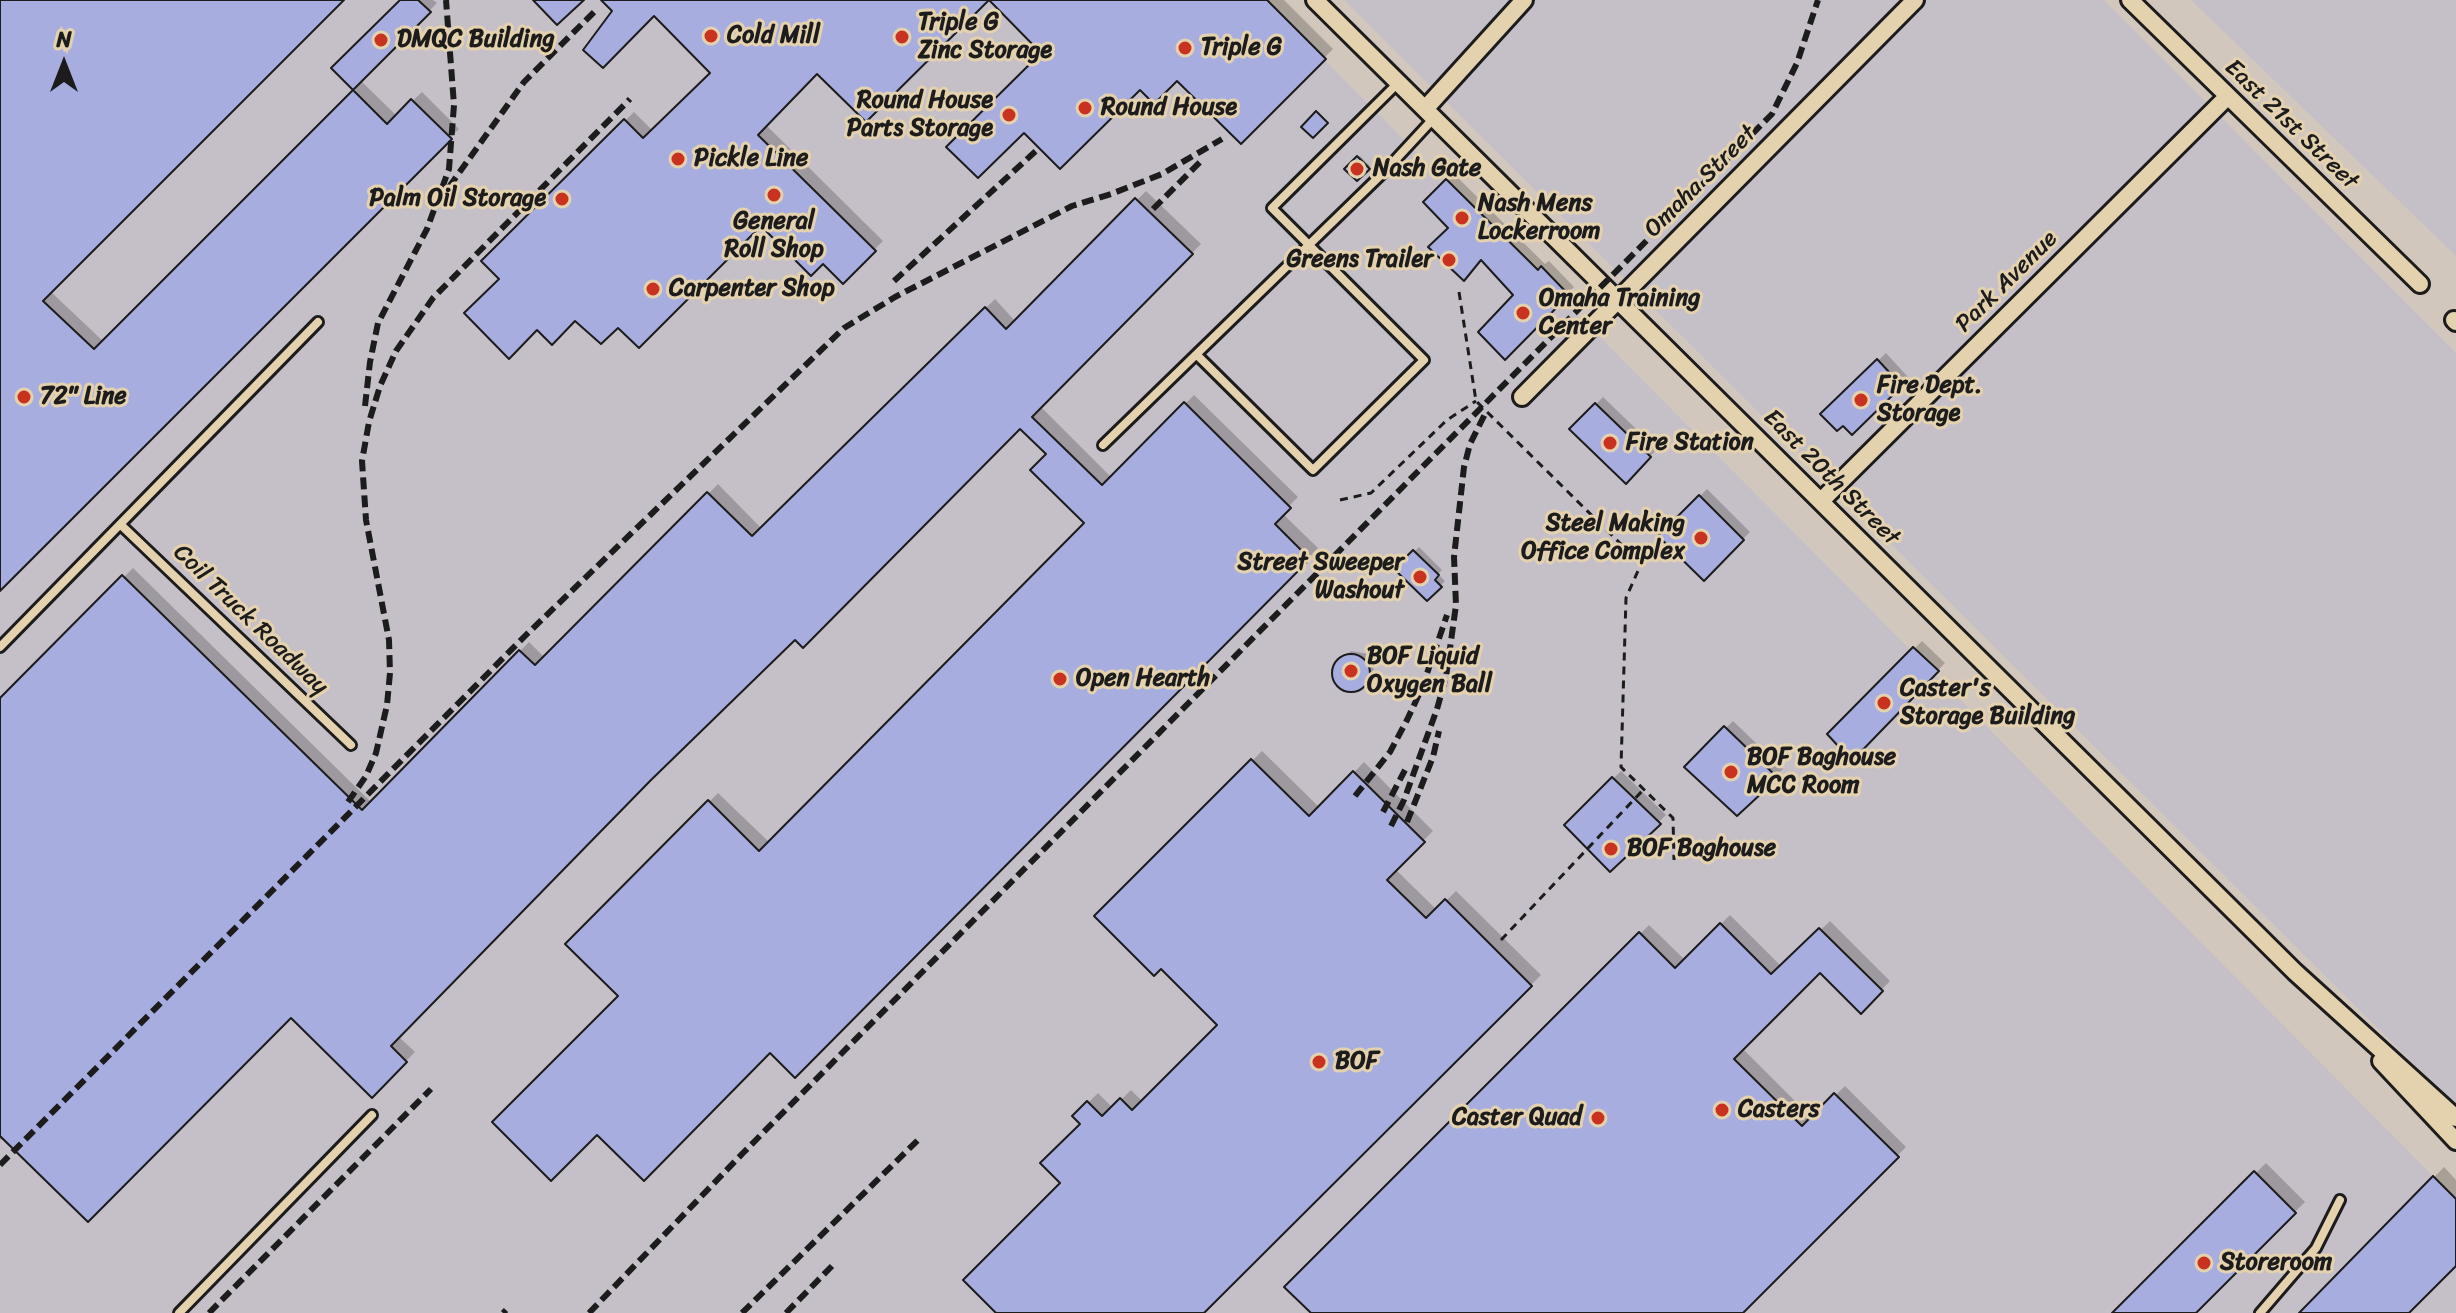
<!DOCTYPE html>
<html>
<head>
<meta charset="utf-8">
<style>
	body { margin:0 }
	#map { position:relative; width:2456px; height:1313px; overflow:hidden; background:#d2c7bd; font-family:Sriracha,sans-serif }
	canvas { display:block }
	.north { position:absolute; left:24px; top:24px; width:80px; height:80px; -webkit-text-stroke:6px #e4d2af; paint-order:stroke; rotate:0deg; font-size:22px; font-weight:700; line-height:32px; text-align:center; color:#1c1c1c }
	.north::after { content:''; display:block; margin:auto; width:28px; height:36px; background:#1c1c1c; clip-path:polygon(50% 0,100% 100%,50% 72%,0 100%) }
</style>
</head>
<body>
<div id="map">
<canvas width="2456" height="1313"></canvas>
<div class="north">N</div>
</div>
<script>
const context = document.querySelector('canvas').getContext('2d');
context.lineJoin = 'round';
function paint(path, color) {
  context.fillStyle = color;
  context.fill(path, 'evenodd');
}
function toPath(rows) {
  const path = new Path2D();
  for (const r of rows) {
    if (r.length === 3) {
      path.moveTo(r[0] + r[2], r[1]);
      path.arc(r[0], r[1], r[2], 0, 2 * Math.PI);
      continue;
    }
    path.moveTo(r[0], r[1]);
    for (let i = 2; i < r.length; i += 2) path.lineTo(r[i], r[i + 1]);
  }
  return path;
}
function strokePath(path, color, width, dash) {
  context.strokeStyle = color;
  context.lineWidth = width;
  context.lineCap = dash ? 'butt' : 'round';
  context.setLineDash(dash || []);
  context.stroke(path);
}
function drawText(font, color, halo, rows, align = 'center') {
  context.font = font + ' Sriracha,sans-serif';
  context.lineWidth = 6;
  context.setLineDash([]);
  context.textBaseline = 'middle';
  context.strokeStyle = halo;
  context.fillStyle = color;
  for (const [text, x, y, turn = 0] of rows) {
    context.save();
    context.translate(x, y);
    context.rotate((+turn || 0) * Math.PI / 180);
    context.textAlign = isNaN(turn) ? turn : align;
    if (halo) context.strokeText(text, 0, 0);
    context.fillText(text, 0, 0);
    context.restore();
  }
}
paint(toPath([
	[0,0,1265,0,2456,1199,2456,1313,0,1313],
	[1344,0,2104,0,2456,353,2456,1106],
	[2191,0,2456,0,2456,256]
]), '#c5c0c7');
paint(toPath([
	[0,0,341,0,50,291,104,342,356,90,334,68,403,0,433,0,437,3,360,80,397,116,422,92,459,129,0,588],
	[604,0,986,0,817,72,765,124,883,241,843,281,823,261,761,223,618,325,575,318,502,278,484,261,634,112,653,131,713,73,654,13],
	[992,0,1284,0,1333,49,1241,141,1177,78,1140,87,1044,53],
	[1360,156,1370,166,1357,179,1347,169],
	[1454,174,1545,264,1549,261,1574,287,1505,357,1516,295,1426,202],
	[1146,191,1201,244,1040,406,1112,478,1194,395,1298,497,1282,513,1318,548,795,1075,770,1051,620,996,568,944,718,793,770,843,1087,523,1048,454,1020,426,795,637,655,774,398,1036,415,1052,372,1095,291,1015,0,1140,0,701,133,568,372,803,529,642,545,658,718,484,762,529,995,299,1016,322],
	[1886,353,1908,377,1852,432,1843,423,1823,414],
	[1603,397,1657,449,1626,481,1572,429],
	[1707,489,1750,532,1704,578,1661,536],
	[1419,547,1442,570,1438,574,1445,581,1427,599,1397,569],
	[1922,641,1945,663,1853,758,1830,734],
	[1351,651,1368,654,1374,669,1364,685,1359,689,1348,690,1338,685,1333,674,1337,663],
	[1733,721,1783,769,1737,813,1687,767],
	[1262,751,1320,808,1364,762,1433,831,1395,869,1437,910,1456,891,1541,975,1201,1313,999,1313,1063,1183,1082,1124,1075,1116,1098,1093,1113,1108,1131,1090,1143,1102,1220,1025,1161,967,1097,916],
	[1621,771,1666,815,1610,870,1567,825],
	[1730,915,1782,967,1830,921,1890,981,1861,1011,1820,970,1742,1048,1812,1118,1845,1086,1906,1147,1740,1313,1314,1313,1287,1287,1649,925,1685,960],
	[2266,1163,2305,1202,2193,1313,2115,1313],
	[2444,1167,2456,1180,2456,1263,2406,1313,2301,1313]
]), '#0003');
const building = toPath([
	[0,0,344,0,43,301,94,349,353,90,387,124,411,99,452,139,0,591,0,0],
	[400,0,418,0,431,12,353,90,331,68,400,0],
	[533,0,584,0,557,25,533,0],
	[601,0,1267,0,1326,59,1241,144,1177,81,1154,104,1140,90,1060,169,1024,133,978,178,946,147,1041,53,989,0,866,122,817,74,758,135,876,251,843,284,823,264,811,276,761,226,639,348,618,328,601,344,575,321,552,345,537,330,509,359,464,313,499,279,481,261,624,119,643,138,710,73,654,16,603,68,583,50,612,11,601,0],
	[1316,111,1328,123,1313,138,1301,127,1316,111],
	[1357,156,1370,169,1357,181,1344,169,1357,156],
	[1446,179,1538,270,1541,266,1569,295,1505,360,1478,332,1513,295,1481,260,1464,281,1428,247,1448,228,1423,202,1446,179],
	[1135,198,1193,254,1032,417,1102,485,1184,402,1291,508,1275,524,1310,559,795,1078,770,1053,644,1181,597,1135,551,1181,492,1122,618,996,565,944,708,800,759,851,1084,523,1030,470,1046,454,1020,429,803,648,795,640,651,780,391,1046,407,1062,372,1098,291,1018,88,1222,0,1136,0,698,122,575,362,810,519,650,535,665,707,492,752,536,985,307,1006,329,1135,198],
	[1877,359,1902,386,1852,435,1843,426,1837,431,1820,414,1877,359],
	[1595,403,1651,457,1626,484,1569,429,1595,403],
	[1699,495,1744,540,1704,581,1658,536,1699,495],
	[1413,550,1439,575,1435,580,1442,587,1427,601,1394,569,1413,550],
	[1913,647,1939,671,1852,761,1827,734,1913,647],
	[1351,673,19],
	[1724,726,1778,778,1737,816,1684,767,1724,726],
	[1251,759,1309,816,1353,771,1425,842,1387,880,1426,918,1445,899,1532,986,1204,1313,996,1313,963,1280,1060,1183,1040,1163,1080,1124,1072,1116,1087,1101,1102,1116,1120,1098,1132,1110,1217,1025,1161,969,1154,976,1094,916,1251,759],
	[1612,777,1661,824,1610,872,1564,825,1612,777],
	[1720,923,1771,974,1819,928,1883,991,1861,1014,1820,973,1734,1059,1802,1126,1834,1093,1899,1157,1743,1313,1311,1313,1284,1287,1639,932,1675,968,1720,923],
	[2254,1171,2296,1213,2196,1313,2112,1313,2254,1171],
	[2433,1176,2456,1199,2456,1266,2409,1313,2299,1313,2433,1176]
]);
paint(building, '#a7aedf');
strokePath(building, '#1c1c1c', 2);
const lane = toPath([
	[1197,355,1313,470,1424,360,1272,208,1398,83],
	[1103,445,1385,171,1434,118],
	[121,525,351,745],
	[0,647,318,322],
	[179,1313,372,1115],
	[2260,1313,2316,1248,2340,1200]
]);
const street = toPath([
	[1315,0,2295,972,2456,1118],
	[2130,0,2420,284],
	[1425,109,1524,0],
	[2454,320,2456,322],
	[1522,397,1915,0],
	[1821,501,2227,97],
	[2381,1061,2456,1141]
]);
strokePath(lane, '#1c1c1c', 14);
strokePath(street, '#1c1c1c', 22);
strokePath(toPath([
	[1459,292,1476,401,1641,564,1626,598,1621,767,1673,818,1674,860],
	[1340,500,1371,493,1447,420,1476,401],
	[1501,940,1644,789]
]), '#1c1c1c', 3, [8, 6]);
strokePath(lane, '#e4d2af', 8);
strokePath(street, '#e4d2af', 16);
strokePath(toPath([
	[449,187,524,82,597,9],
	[1153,209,1203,159],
	[894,281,1038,149],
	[365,406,370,362,378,323,427,229,449,169,454,105,446,0],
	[1355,796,1390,752,1407,720,1422,688,1447,615],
	[348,802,366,776,376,753,387,705,390,673,389,640,366,520,362,461,369,422,380,386,396,351,433,298,630,99],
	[1383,812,1405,770],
	[1407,822,1433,757,1439,731],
	[1391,826,1404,800,1437,709,1446,677,1456,605,1454,557,1464,467,1470,444,1485,414],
	[0,1165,526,635,844,328,895,297,1072,206,1111,194,1162,174,1222,139],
	[209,1313,431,1089],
	[503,1313,506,1310],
	[589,1313,743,1153,1772,114,1797,63,1818,0],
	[742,1313,918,1140],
	[786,1313,832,1266]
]), '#1c1c1c', 6, [12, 6]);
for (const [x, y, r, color] of [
	[711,36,8,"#c8321e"],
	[902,37,8,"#c8321e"],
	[381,40,8,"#c8321e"],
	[1185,48,8,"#c8321e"],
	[1085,108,8,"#c8321e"],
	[1009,115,8,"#c8321e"],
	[678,159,8,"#c8321e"],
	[1357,169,8,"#c8321e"],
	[774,195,8,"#c8321e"],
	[562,199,8,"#c8321e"],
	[1462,218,8,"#c8321e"],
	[1449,260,8,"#c8321e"],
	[653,289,8,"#c8321e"],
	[1523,313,8,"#c8321e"],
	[24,397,8,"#c8321e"],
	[1861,400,8,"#c8321e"],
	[1610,443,8,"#c8321e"],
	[1701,538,8,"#c8321e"],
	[1420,577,8,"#c8321e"],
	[1351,671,8,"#c8321e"],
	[1060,679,8,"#c8321e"],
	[1884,703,8,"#c8321e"],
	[1731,772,8,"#c8321e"],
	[1611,849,8,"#c8321e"],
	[1319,1062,8,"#c8321e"],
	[1722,1110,8,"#c8321e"],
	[1598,1118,8,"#c8321e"],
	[2204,1263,8,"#c8321e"]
]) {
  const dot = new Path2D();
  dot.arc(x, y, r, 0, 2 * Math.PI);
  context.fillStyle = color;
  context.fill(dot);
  strokePath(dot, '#e4d2af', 3);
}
drawText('bold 24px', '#1c1c1c', '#e4d2af', [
	["Triple G",918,23],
	["Zinc Storage",918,51],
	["Cold Mill",727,36],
	["DMQC Building",397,40],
	["Triple G",1201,48],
	["Round House",993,101,"right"],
	["Parts Storage",993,129,"right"],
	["Round House",1101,108],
	["Pickle Line",694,159],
	["Nash Gate",1373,169],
	["Palm Oil Storage",546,199,"right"],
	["Nash Mens",1478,204],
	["Lockerroom",1478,232],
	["General",774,222,"center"],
	["Roll Shop",774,250,"center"],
	["Greens Trailer",1433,260,"right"],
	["Carpenter Shop",669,289],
	["Omaha Training",1539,299],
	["Center",1539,327],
	["Fire Dept.",1877,386],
	["Storage",1877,414],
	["72\" Line",40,397],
	["Fire Station",1626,443],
	["Steel Making",1685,524,"right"],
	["Office Complex",1685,552,"right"],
	["Street Sweeper",1404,563,"right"],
	["Washout",1404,591,"right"],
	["BOF Liquid",1367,657],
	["Oxygen Ball",1367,685],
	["Open Hearth",1076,679],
	["Caster's",1900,689],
	["Storage Building",1900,717],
	["BOF Baghouse",1747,758],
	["MCC Room",1747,786],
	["BOF Baghouse",1627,849],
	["BOF",1335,1062],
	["Casters",1738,1110],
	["Caster Quad",1582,1118,"right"],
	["Storeroom",2220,1263]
], 'left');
drawText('24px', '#1c1c1c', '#e4d2af', [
	["East 21st Street",2291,125,44],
	["Omaha Street",1701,182,-45],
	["Park Avenue",2007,282,-45],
	["East 20th Street",1831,478,45],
	["Coil Truck Roadway",250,620,44]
]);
</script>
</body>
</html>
